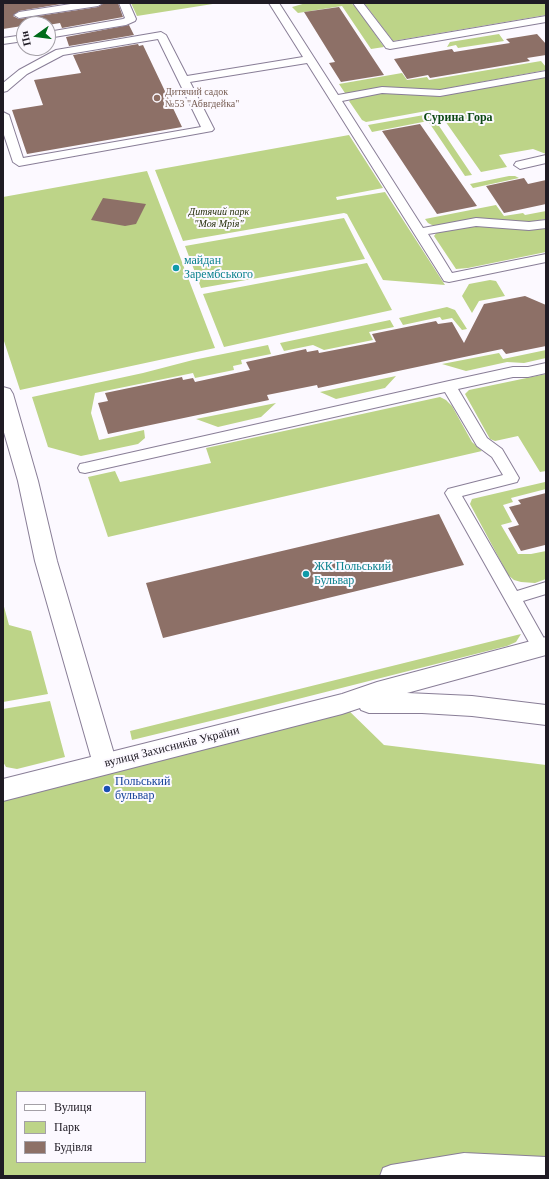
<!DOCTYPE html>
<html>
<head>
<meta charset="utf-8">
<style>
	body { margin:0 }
	#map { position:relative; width:549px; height:1179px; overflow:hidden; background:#fcf9ff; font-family:"Times New Roman",serif }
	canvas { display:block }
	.frame { position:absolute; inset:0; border:4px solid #1f1b24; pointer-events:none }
	.legend { position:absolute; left:16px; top:1091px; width:130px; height:72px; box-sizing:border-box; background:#fcf9ff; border:1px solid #a4a0a7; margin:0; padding:5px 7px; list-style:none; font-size:12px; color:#1f1b24 }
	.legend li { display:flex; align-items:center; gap:8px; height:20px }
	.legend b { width:20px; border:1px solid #a4a0a7 }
	.north { position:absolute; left:16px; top:16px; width:40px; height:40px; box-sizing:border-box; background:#fcf9ff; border:1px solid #a4a0a7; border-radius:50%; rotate:256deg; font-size:11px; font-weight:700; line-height:16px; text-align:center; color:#1f1b24 }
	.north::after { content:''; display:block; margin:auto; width:14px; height:18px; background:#016c1b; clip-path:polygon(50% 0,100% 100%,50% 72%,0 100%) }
</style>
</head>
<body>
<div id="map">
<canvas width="549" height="1179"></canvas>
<div class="frame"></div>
<ul class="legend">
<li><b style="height:5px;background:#fff"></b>Вулиця</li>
<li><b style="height:11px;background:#bdd488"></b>Парк</li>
<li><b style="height:11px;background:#8d7067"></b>Будівля</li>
</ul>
<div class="north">Пн</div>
</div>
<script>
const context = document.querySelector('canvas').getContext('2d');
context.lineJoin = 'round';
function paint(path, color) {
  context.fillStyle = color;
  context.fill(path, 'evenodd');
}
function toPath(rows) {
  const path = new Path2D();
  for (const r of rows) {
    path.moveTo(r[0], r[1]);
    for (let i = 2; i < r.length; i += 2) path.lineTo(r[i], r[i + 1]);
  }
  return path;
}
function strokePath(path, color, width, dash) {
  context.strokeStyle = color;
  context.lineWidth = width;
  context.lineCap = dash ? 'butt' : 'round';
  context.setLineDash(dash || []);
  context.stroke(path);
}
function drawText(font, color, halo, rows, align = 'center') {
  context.font = font + ' "Times New Roman",serif';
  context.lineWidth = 4;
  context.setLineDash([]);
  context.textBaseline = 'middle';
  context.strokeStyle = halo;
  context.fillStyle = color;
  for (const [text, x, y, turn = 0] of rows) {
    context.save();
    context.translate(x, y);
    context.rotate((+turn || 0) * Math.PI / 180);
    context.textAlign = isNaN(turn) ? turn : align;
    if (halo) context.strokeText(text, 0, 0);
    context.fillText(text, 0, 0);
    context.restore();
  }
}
paint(toPath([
	[131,3,219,3,137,16],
	[306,3,351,3,357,8,384,47,371,49,342,6,298,13,292,7],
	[364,3,546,3,546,15,393,41],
	[499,34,504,41,458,48,456,45,447,47,450,42],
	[541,61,546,67,546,70,443,89,349,93,345,93,339,84,402,73,407,80,427,77,429,80],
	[546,77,546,154,533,149,499,155,507,167,481,172,438,111,432,110,366,122,362,120,349,101,352,98,380,93,441,96],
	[424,115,433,117,472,175,465,176,428,121,372,132,368,125],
	[349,135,383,188,336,197,337,200,385,192,445,285,383,280,347,214,344,213,183,241,155,170],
	[147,171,215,348,20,390,3,338,3,197],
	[509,176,515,176,519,178,473,188,470,184],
	[496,205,504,216,523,213,525,215,546,211,546,219,529,222,472,219,434,226,428,223,425,219],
	[344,218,365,259,201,288,185,246],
	[476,225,534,229,546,228,546,252,468,268,456,269,434,236,437,232],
	[367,263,392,310,224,347,203,294],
	[490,280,496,281,505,296,479,301,472,313,462,296,469,284],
	[447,307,455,310,467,329,462,330,452,318,442,320,440,317,403,325,399,318],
	[390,320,394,327,369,332,373,340,324,350,313,345,284,351,280,343],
	[268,345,271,354,241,360,242,364,233,366,234,370,195,378,193,373,95,393,91,413,99,440,144,430,145,438,138,444,81,456,48,447,32,397,143,373,193,360],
	[546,350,546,358,524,363,507,362,466,371,442,364,499,353,503,359],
	[546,374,546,471,540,472,518,436,495,441,490,439,465,394,469,390],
	[396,376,385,388,336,399,320,392],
	[440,397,446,400,452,406,472,442,482,451,108,537,88,477,115,471,120,482,211,463,206,448],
	[276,403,261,417,218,427,196,419],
	[545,482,546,489,511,498,513,502,503,505,512,522,501,525,518,554,531,554,546,551,546,579,535,583,521,582,514,580,508,575,470,504,472,499],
	[3,603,9,625,31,631,48,694,3,702],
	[521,634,516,642,507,646,227,717,132,740,130,731],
	[50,701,65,757,17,769,6,767,3,762,3,709],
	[342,704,384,745,546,765,546,1176,3,1176,3,790],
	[17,1092,145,1092,145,1162,17,1162]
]), '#bdd488');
paint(toPath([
	[3,3,67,3,19,11,13,16,19,19,98,7,104,3,118,3,123,17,62,28,60,23,48,25,24,24,24,29,22,26,3,29],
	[339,7,384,75,341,82,329,63,335,62,304,12],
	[129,25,134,35,69,46,66,37],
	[537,34,546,44,546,55,527,58,530,61,430,78,428,75,407,79,394,59,452,49,454,52,510,43,506,39],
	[138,44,139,46,143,45,182,127,27,154,12,110,43,105,34,80,81,73,73,55],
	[420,124,477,206,437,214,382,131],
	[524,178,528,184,546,180,546,204,504,213,486,186],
	[103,198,146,204,136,224,125,226,91,220],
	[525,296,546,305,546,346,506,354,502,349,318,388,317,385,267,395,269,400,108,434,98,403,108,401,105,393,182,377,183,380,193,378,195,382,250,370,246,362,306,349,307,352,318,350,319,353,376,342,372,334,436,321,438,324,452,322,464,343,484,304],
	[546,493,546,547,545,545,521,551,508,528,519,525,509,507,521,504,518,500],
	[439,514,464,565,163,638,146,583]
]), '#8d7067');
const service = toPath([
	[77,3,103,3,98,6,19,18,14,15,19,12,77,3],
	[119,3,129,3,136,19,135,21,126,25,48,38,48,32,123,19,125,18,119,3],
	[269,3,279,3,338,95,382,87,440,90,546,71,546,77,440,96,382,93,342,101,423,228,476,218,529,222,546,220,546,228,529,230,476,226,428,234,452,273,546,254,546,262,449,282,444,281,307,63,190,82,214,129,212,131,19,166,13,162,3,132,3,112,9,115,23,158,201,127,158,39,63,55,27,74,7,91,3,92,3,83,19,70,56,50,161,32,166,35,187,76,303,57,269,3],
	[353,3,363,3,393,42,546,16,546,22,390,49,386,48,353,3],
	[24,35,24,41,3,44,3,38,24,35],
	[546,155,546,163,520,169,514,165,516,162,546,155],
	[546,363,546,373,528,377,513,377,458,389,487,438,502,449,519,478,517,482,462,496,517,591,546,582,546,594,523,601,546,642,546,653,541,655,535,653,445,493,448,489,503,475,492,457,477,446,445,392,85,473,80,472,78,468,80,464,85,463,449,381,513,367,528,367,546,363],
	[464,1153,546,1157,546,1176,380,1176,383,1168,391,1165,464,1153]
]);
const pedestrian = toPath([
	[3,387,10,389,13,394,38,481,57,561,117,764,114,771,105,774,96,771,93,764,35,561,18,481,3,429,3,387]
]);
const minor = toPath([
	[546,637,546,655,407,693,472,696,546,705,546,725,472,716,422,713,369,713,361,710,360,708,342,714,3,801,3,779,342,694,377,682,546,637]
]);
strokePath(service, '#897e97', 2);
strokePath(pedestrian, '#897e97', 2);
strokePath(minor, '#897e97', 2);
paint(service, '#fff');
paint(pedestrian, '#fff');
paint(minor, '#fff');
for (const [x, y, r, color] of [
	[157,98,4,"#8d6e63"],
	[176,268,4,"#0f9aa8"],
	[306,574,4,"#0f9aa8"],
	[107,789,4,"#1a4fb4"]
]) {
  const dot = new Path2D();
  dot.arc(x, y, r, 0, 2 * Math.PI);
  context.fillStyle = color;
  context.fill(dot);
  strokePath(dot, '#fcf9ff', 1.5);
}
drawText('10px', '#785e54', '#fcf9ff', [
	["Дитячий садок",165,92],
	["№53 \"Абвгдейка\"",165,104]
], 'left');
drawText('italic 10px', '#262f0c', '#fcf9ff', [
	["Дитячий парк",219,212],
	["\"Моя Мрія\"",219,224]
]);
drawText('bold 12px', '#0d4916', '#fcf9ff', [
	["Сурина Гора",458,118]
]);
drawText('12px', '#0d838f', '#fcf9ff', [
	["майдан",184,261],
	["Зарембського",184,275],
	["ЖК Польський",314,567],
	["Бульвар",314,581]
], 'left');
drawText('12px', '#1f1b24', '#fcf9ff', [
	["вулиця Захисників України",172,747,-14]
]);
drawText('12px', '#164399', '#fcf9ff', [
	["Польський",115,782],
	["бульвар",115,796]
], 'left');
</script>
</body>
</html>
